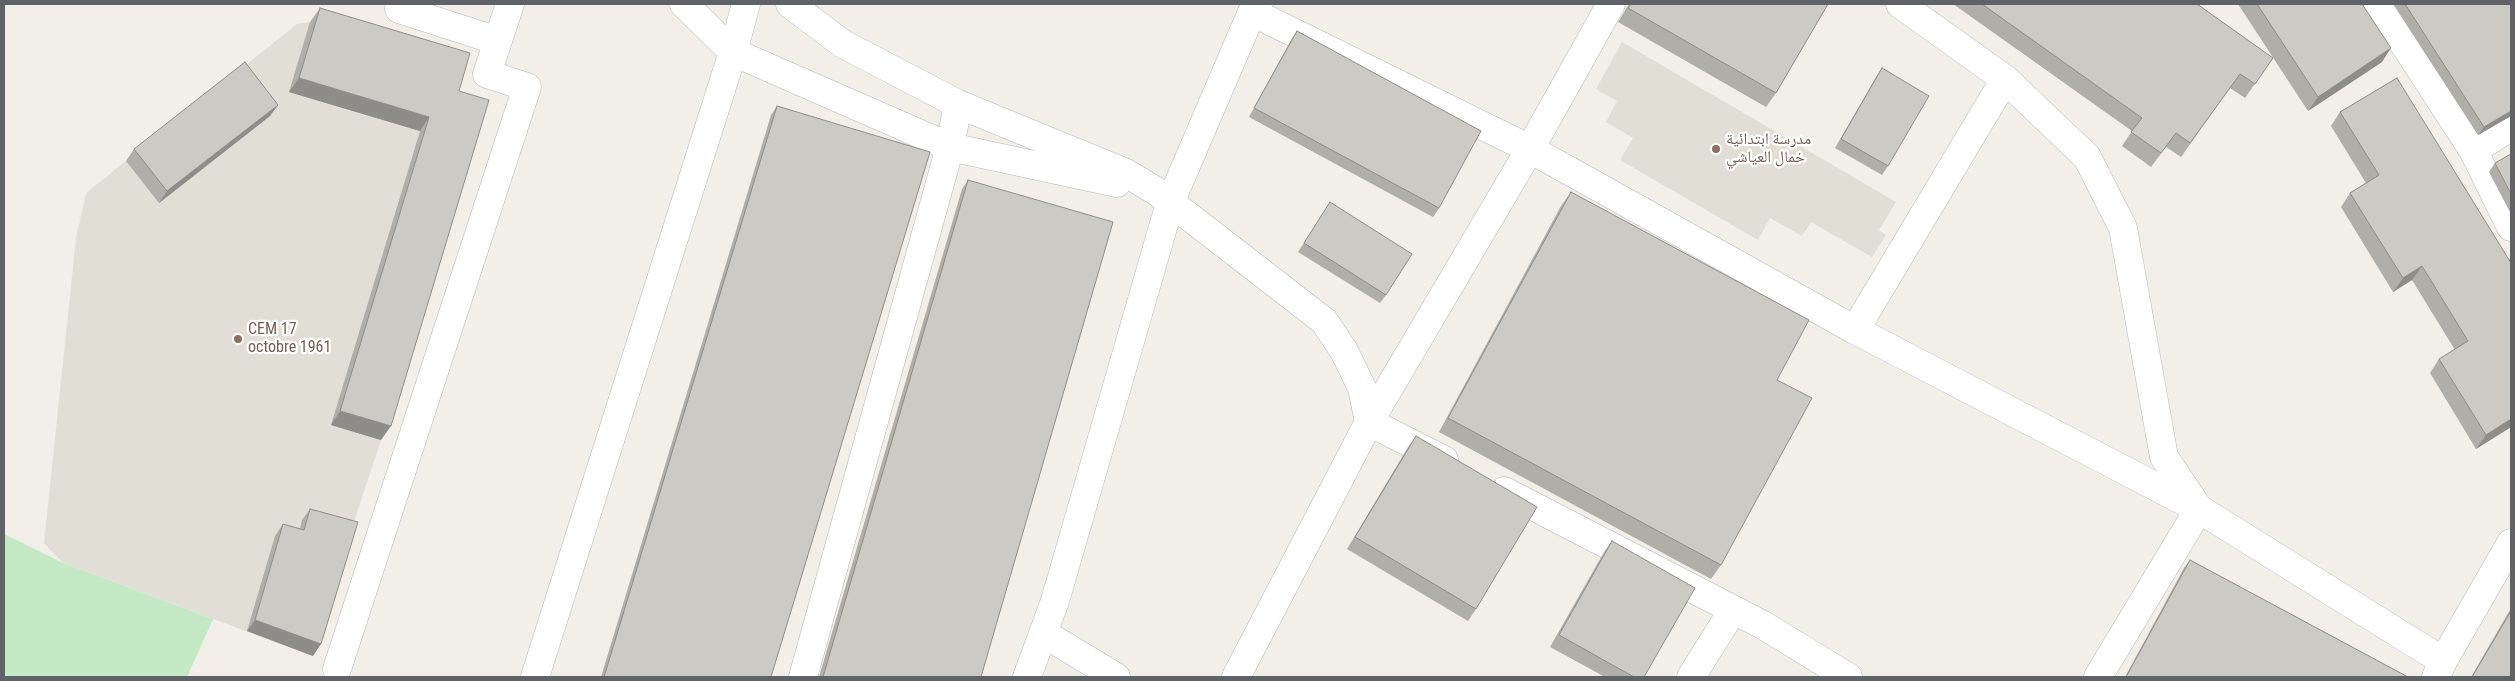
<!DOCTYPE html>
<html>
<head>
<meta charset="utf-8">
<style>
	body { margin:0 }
	#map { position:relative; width:2515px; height:681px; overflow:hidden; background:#f1efe8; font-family:"Roboto Condensed",sans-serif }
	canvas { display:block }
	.frame { position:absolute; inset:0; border:5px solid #5f6368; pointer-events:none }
</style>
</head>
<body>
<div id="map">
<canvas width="2515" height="681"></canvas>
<div class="frame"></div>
</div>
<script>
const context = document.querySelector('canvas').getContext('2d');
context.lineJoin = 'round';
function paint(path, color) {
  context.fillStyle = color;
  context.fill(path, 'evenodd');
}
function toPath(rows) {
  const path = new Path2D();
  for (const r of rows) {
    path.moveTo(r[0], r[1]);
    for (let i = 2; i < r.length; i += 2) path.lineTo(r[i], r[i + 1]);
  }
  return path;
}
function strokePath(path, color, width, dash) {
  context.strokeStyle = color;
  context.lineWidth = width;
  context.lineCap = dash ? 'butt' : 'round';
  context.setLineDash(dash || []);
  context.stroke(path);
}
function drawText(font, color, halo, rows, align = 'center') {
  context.font = font + ' "Roboto Condensed","Noto Naskh Arabic",sans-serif';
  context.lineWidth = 4.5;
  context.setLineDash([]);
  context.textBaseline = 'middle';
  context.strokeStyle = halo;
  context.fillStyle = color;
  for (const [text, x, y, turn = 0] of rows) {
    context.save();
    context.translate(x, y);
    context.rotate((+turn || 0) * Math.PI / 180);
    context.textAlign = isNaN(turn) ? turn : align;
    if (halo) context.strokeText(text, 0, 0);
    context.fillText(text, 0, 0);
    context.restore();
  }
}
paint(toPath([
	[310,22,461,67,381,440,350,534,313,656,63,563,44,543,76,238,86,193,297,24],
	[1622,42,1896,202,1879,230,1886,235,1872,257,1811,222,1802,236,1770,218,1758,240,1620,160,1633,138,1606,122,1617,101,1596,89]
]), '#e1ded6');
paint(toPath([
	[4,534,63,563,213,619,187,677,4,677]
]), '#c5e8c5');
const minor = toPath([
	[684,4,733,52,950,147,1117,183],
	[790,4,843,44,958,104,1126,173,1156,191,1324,321,1344,351,1362,388,1369,422,1236,677],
	[2378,4,2473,150,2511,227],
	[399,9,498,41],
	[1252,12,1530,149,1855,330,2199,509,2443,661],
	[2005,79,2087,157,2123,228,2164,457,2199,509,2098,677],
	[2473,150,2511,127],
	[1855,330,2005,79,1900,4],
	[1444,460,1369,422,1530,149,1611,4],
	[1504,491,1763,625,1848,677],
	[1043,633,1116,677],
	[337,669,527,87,487,74,510,4],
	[535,677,733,52,746,4],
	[803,677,950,147,958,104],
	[1027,677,1055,601,1170,203,1252,12,1258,4],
	[1691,677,1733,610],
	[2436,677,2443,661,2511,543]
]);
strokePath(minor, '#b5b8bc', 29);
strokePath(minor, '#fff', 28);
paint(toPath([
	[1629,4,1828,4,1776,93,1766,107,1618,22],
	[1953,4,2197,4,2273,58,2245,98,2230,88,2181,157,2166,147,2151,167,2122,146,2132,131],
	[2238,4,2362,4,2382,62,2308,111],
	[2393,4,2511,4,2511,116,2478,135],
	[320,8,459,91,381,440,331,425,420,131,289,92,310,22],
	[1297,31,1439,208,1433,217,1249,117,1291,40],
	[1882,68,1888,166,1882,175,1835,148,1876,77],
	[2397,78,2511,427,2476,449,2430,373,2439,359,2455,350,2412,280,2393,292,2341,207,2350,193,2366,183,2331,126,2340,112],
	[777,106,771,677,601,677,771,115],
	[270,116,159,203,126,161,134,149],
	[2511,154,2511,214,2489,172,2495,163],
	[968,180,981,677,819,677,962,189],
	[1571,192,1777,380,1721,565,1711,579,1439,432,1561,206],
	[1330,202,1386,295,1380,303,1298,252],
	[1416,436,1476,609,1468,621,1347,549,1408,447],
	[310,509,313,656,247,631,275,536,283,524,300,529,302,520],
	[1612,541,1644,677,1605,677,1550,647,1604,552],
	[2190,560,2408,677,2125,677,2184,568],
	[2511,608,2511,677,2471,677]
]), '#afaea9');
paint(toPath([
	[2391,48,2382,62,2308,111,2318,97],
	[299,78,429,117,420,131,289,92],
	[278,105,270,116,159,203,167,191],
	[2511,111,2511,116,2478,135,2484,127],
	[2422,266,2412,280,2393,292,2403,278],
	[340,411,391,426,381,440,331,425],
	[2511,419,2511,427,2476,449,2486,435],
	[255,620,321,644,313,656,247,631]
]), '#8f8d8a');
const building = toPath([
	[1631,4,1828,4,1776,93,1628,8,1631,4],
	[1982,4,2197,4,2273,58,2255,84,2240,74,2190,143,2176,133,2161,153,2131,132,2142,118,1982,4],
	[2257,4,2362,4,2391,48,2318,97,2257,4],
	[2405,4,2511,4,2511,111,2484,127,2405,4],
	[320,8,470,53,459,91,489,100,391,426,340,411,429,117,299,78,320,8],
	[1297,31,1481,131,1439,208,1254,108,1297,31],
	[245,62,278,105,167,191,134,149,245,62],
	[1882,68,1929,96,1888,166,1841,139,1882,68],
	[2397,78,2511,263,2511,419,2486,435,2439,359,2468,341,2422,266,2403,278,2350,193,2379,175,2340,112,2397,78],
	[777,106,930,152,771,677,604,677,777,106],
	[2511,154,2511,194,2495,163,2511,154],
	[968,180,1113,222,981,677,823,677,968,180],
	[1571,192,1809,320,1777,380,1812,398,1721,565,1448,418,1571,192],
	[1330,202,1412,254,1386,295,1304,243,1330,202],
	[1416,436,1537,507,1476,609,1355,537,1416,436],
	[310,509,358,522,321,644,255,620,283,524,304,530,310,509],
	[1612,541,1695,588,1644,677,1634,677,1559,635,1612,541],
	[2190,560,2408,677,2126,677,2190,560],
	[2511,611,2511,677,2472,677,2511,611]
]);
paint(building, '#cccac5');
strokePath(building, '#8f8d8a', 1);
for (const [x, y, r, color] of [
	[1716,149,5,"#8d6e63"],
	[238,339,5,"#8d6e63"]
]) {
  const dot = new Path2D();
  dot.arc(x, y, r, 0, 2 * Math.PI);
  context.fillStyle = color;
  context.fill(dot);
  strokePath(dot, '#fff', 2);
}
drawText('16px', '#785e54', '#fff', [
	["مدرسة ابتدائية",1726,140],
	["خمال العياشي",1726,158],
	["CEM 17",248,330],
	["octobre 1961",248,348]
], 'left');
</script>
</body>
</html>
